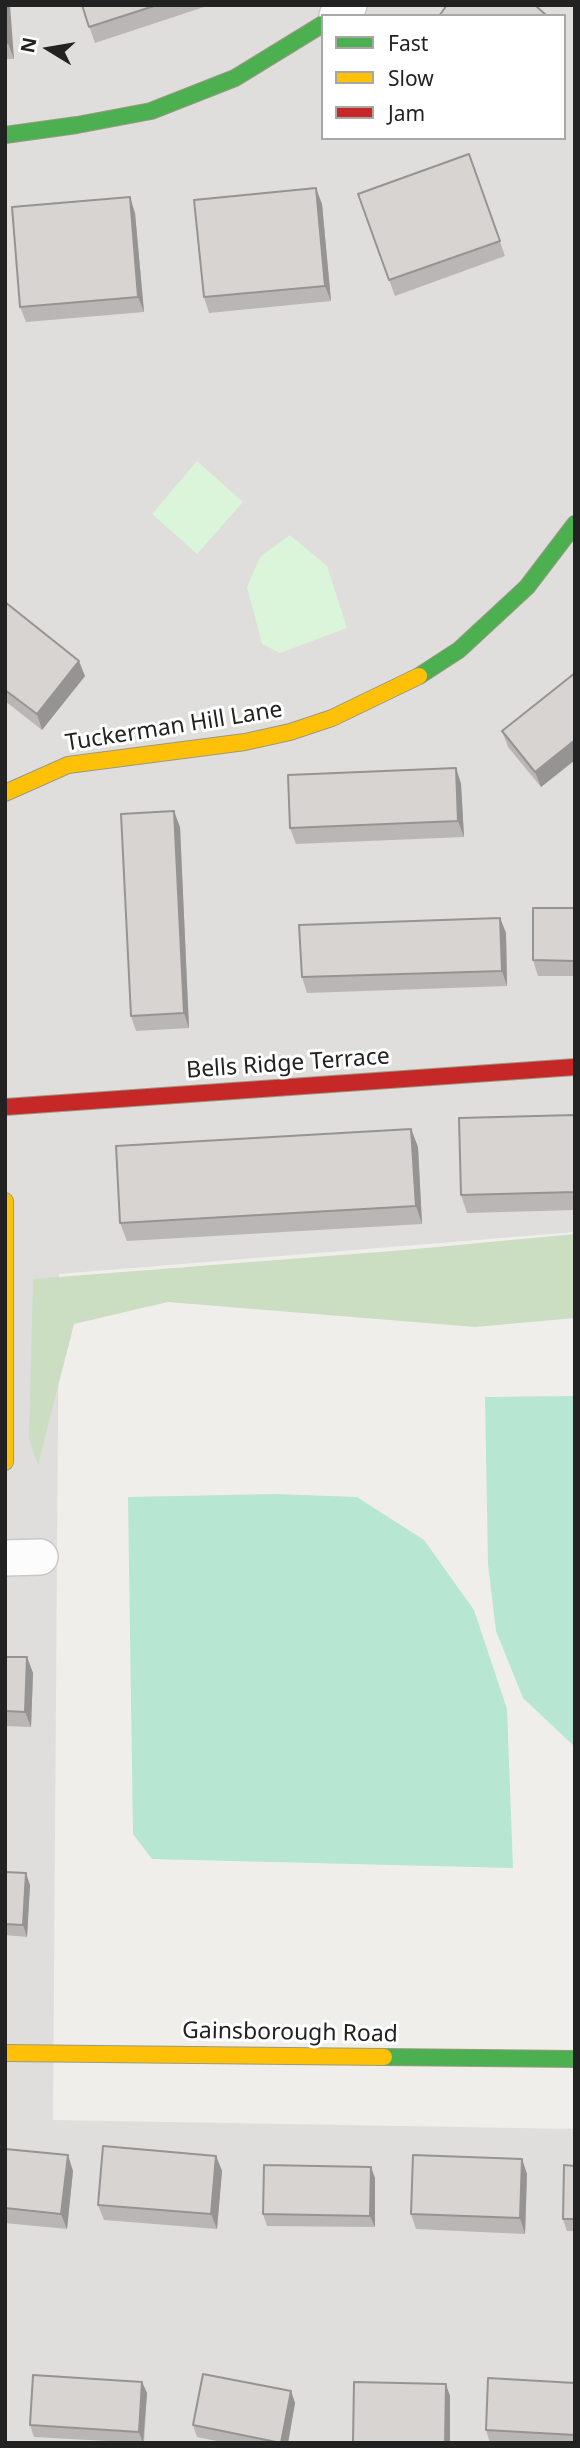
<!DOCTYPE html>
<style>
body{margin:0}
#map{position:relative;width:580px;height:2448px;overflow:hidden;background:#f0eeeb;font-family:"Noto Sans",sans-serif}
canvas{display:block}
.frame{position:absolute;inset:0;border:7px solid #222;pointer-events:none}
.legend{position:absolute;left:321px;top:14px;width:245px;height:126px;box-sizing:border-box;background:#fff;border:2px solid #a7a7a7;margin:0;padding:9px 12px;list-style:none;font-size:21px;color:#222}
.legend li{display:flex;align-items:center;gap:14px;height:35px}
.legend b{width:35px;border:2px solid #a7a7a7}
.north{position:absolute;left:14px;top:14px;width:70px;height:70px;-webkit-text-stroke:5px #fff;paint-order:stroke;rotate:281deg;font-size:19px;font-weight:700;line-height:28px;text-align:center;color:#222}
.north::after{content:'';display:block;margin:auto;width:24px;height:32px;background:#222;clip-path:polygon(50% 0,100% 100%,50% 72%,0 100%)}
</style>
<div id="map">
<canvas width="580" height="2448"></canvas>
<div class="frame"></div>
<ul class="legend">
<li><b style="height:9px;background:#4caf50"></b>Fast</li>
<li><b style="height:9px;background:#ffc107"></b>Slow</li>
<li><b style="height:9px;background:#c62828"></b>Jam</li>
</ul>
<div class="north">N</div>
</div>
<script>
const ctx = document.querySelector('canvas').getContext('2d');
ctx.lineJoin = 'round';
function fill(path, color) { ctx.fillStyle = color; ctx.fill(path, 'evenodd'); }
const shape = rows => new Path2D(rows.map(r => 'M' + r).join(''));
function strokePath(path, color, width, dash) { ctx.strokeStyle = color; ctx.lineWidth = width; ctx.lineCap = dash ? 'butt' : 'round'; ctx.setLineDash(dash || []); ctx.stroke(path); }
function write(font, color, halo, rows, align = 'center') {
  ctx.font = font + ' "Noto Sans",sans-serif'; ctx.lineWidth = 6; ctx.setLineDash([]); ctx.textBaseline = 'middle'; ctx.strokeStyle = halo; ctx.fillStyle = color; for (const [text, x, y, turn = 0] of rows) {
    ctx.save(); ctx.translate(x, y); ctx.rotate((+turn || 0) * Math.PI / 180); ctx.textAlign = isNaN(turn) ? turn : align; if (halo) ctx.strokeText(text, 0, 0); ctx.fillText(text, 0, 0); ctx.restore();
  }
}
fill(shape([
 [5,5,575,5,575,1232,59,1274,53,2120,575,2129,575,2443,5,2443],
 [323,16,564,16,564,138,323,138]
]), '#dfdedc');
fill(shape([
 [575,1234,575,1318,475,1327,168,1302,74,1324,38,1465,29,1439,33,1279,405,1250]
]), '#cbdec1');
fill(shape([
 [197,461,243,502,197,554,152,514],
 [290,535,327,566,347,628,280,653,262,644,247,587,260,557]
]), '#daf5da');
fill(shape([
 [575,1396,575,1747,523,1698,496,1631,488,1564,485,1397],
 [275,1494,357,1497,424,1540,474,1610,507,1709,513,1868,152,1859,133,1834,128,1497]
]), '#b7e6d2');
const street = shape([
 [337,16,349,5],
 [5,1558,40,1557]
]);
const fast = shape([
 [5,135,77,125,151,111,235,78,323,24],
 [419,676,459,650,527,587,575,524],
 [384,2057,575,2059]
]);
const slow = shape([
 [5,793,68,765,245,742,290,732,332,718,419,676],
 [5,1201,5,1462],
 [5,2053,384,2057]
]);
const jam = shape([
 [5,1107,575,1067]
]);
strokePath(street, '#c9c8c7', 38);
strokePath(fast, '#999a82', 18);
strokePath(slow, '#999a82', 18);
strokePath(jam, '#999a82', 18);
strokePath(street, '#fdfcfc', 35);
strokePath(fast, '#4caf50', 16);
strokePath(slow, '#ffc107', 16);
strokePath(jam, '#c62828', 16);
fill(shape([
 [5,5,14,59,5,59],
 [82,5,207,5,207,6,95,43],
 [469,154,505,256,395,296,358,194],
 [322,204,331,301,209,313,204,297],
 [135,213,144,312,26,322,20,307],
 [5,602,85,676,42,730,5,701],
 [575,673,575,760,541,787,508,747,502,731],
 [456,768,461,784,464,837,296,844,290,828],
 [180,827,189,1028,136,1031,131,1016],
 [575,908,575,976,538,976,533,960],
 [500,918,506,933,507,986,307,993,302,977],
 [575,1115,575,1210,467,1213,461,1195],
 [411,1129,418,1147,422,1224,127,1241,120,1223],
 [5,1657,27,1657,33,1673,31,1727,5,1726],
 [5,1872,30,1885,27,1937,5,1935],
 [5,2149,73,2171,67,2229,5,2223],
 [216,2156,222,2171,217,2229,104,2220,98,2205],
 [522,2159,527,2174,525,2234,416,2229,411,2214],
 [575,2166,575,2231,567,2231,563,2219],
 [375,2178,375,2227,267,2226,263,2214],
 [142,2382,147,2393,144,2443,34,2437,30,2425],
 [575,2383,575,2443,490,2443,486,2430],
 [291,2391,295,2403,288,2443,227,2443,197,2437,193,2425]
]), '#b9b6b5');
fill(shape([
 [5,5,10,5,14,59,8,43],
 [316,188,322,204,331,301,325,286],
 [130,197,135,213,144,312,138,297],
 [79,661,85,676,42,730,37,714],
 [575,740,575,760,541,787,535,772],
 [456,768,461,784,464,837,458,821],
 [174,811,180,827,189,1028,184,1013],
 [500,918,506,933,507,986,502,971],
 [411,1129,418,1147,422,1224,416,1206],
 [27,1657,33,1673,31,1727,25,1712],
 [26,1873,30,1885,27,1937,23,1925],
 [68,2155,73,2171,67,2229,61,2214],
 [216,2156,222,2171,217,2229,211,2214],
 [522,2159,527,2174,525,2234,520,2218],
 [371,2167,375,2178,375,2227,370,2216],
 [142,2382,147,2393,143,2443,139,2432],
 [446,2384,450,2396,450,2443,445,2443],
 [291,2391,295,2403,288,2443,281,2443]
]), '#969493');
const building = shape([
 [5,5,8,43,5,43,5,5],
 [82,5,157,5,89,27,82,5],
 [447,5,535,5,547,16,439,16,447,5],
 [469,154,500,241,389,280,358,194,469,154],
 [316,188,325,286,204,297,194,200,316,188],
 [130,197,138,297,20,307,12,207,130,197],
 [5,602,79,661,37,714,5,690,5,602],
 [575,673,575,740,535,772,502,731,575,673],
 [456,768,458,821,290,828,288,775,456,768],
 [174,811,184,1013,131,1016,121,814,174,811],
 [533,908,575,908,575,961,533,960,533,908],
 [500,918,502,971,302,977,299,925,500,918],
 [575,1115,575,1192,461,1195,459,1118,575,1115],
 [411,1129,416,1206,120,1223,116,1146,411,1129],
 [5,1657,27,1657,25,1712,5,1711,5,1657],
 [5,1872,26,1873,23,1925,5,1924,5,1872],
 [103,2146,216,2156,211,2214,98,2205,103,2146],
 [5,2149,68,2155,61,2214,5,2208,5,2149],
 [413,2155,522,2159,520,2218,411,2214,413,2155],
 [264,2165,371,2167,370,2216,263,2214,264,2165],
 [564,2165,575,2166,575,2219,563,2219,564,2165],
 [203,2374,291,2391,281,2443,193,2425,203,2374],
 [33,2375,142,2382,139,2432,30,2425,33,2375],
 [488,2378,575,2383,575,2435,486,2430,488,2378],
 [354,2382,446,2384,445,2443,353,2442,354,2382]
]);
fill(building, '#d7d4d2');
strokePath(building, '#969493', 2);
write('23px', '#222', '#fff', [
 ["Tuckerman Hill Lane",174,727,-9],
 ["Bells Ridge Terrace",288,1064,-4],
 ["Gainsborough Road",290,2033,1]
]);
</script>
